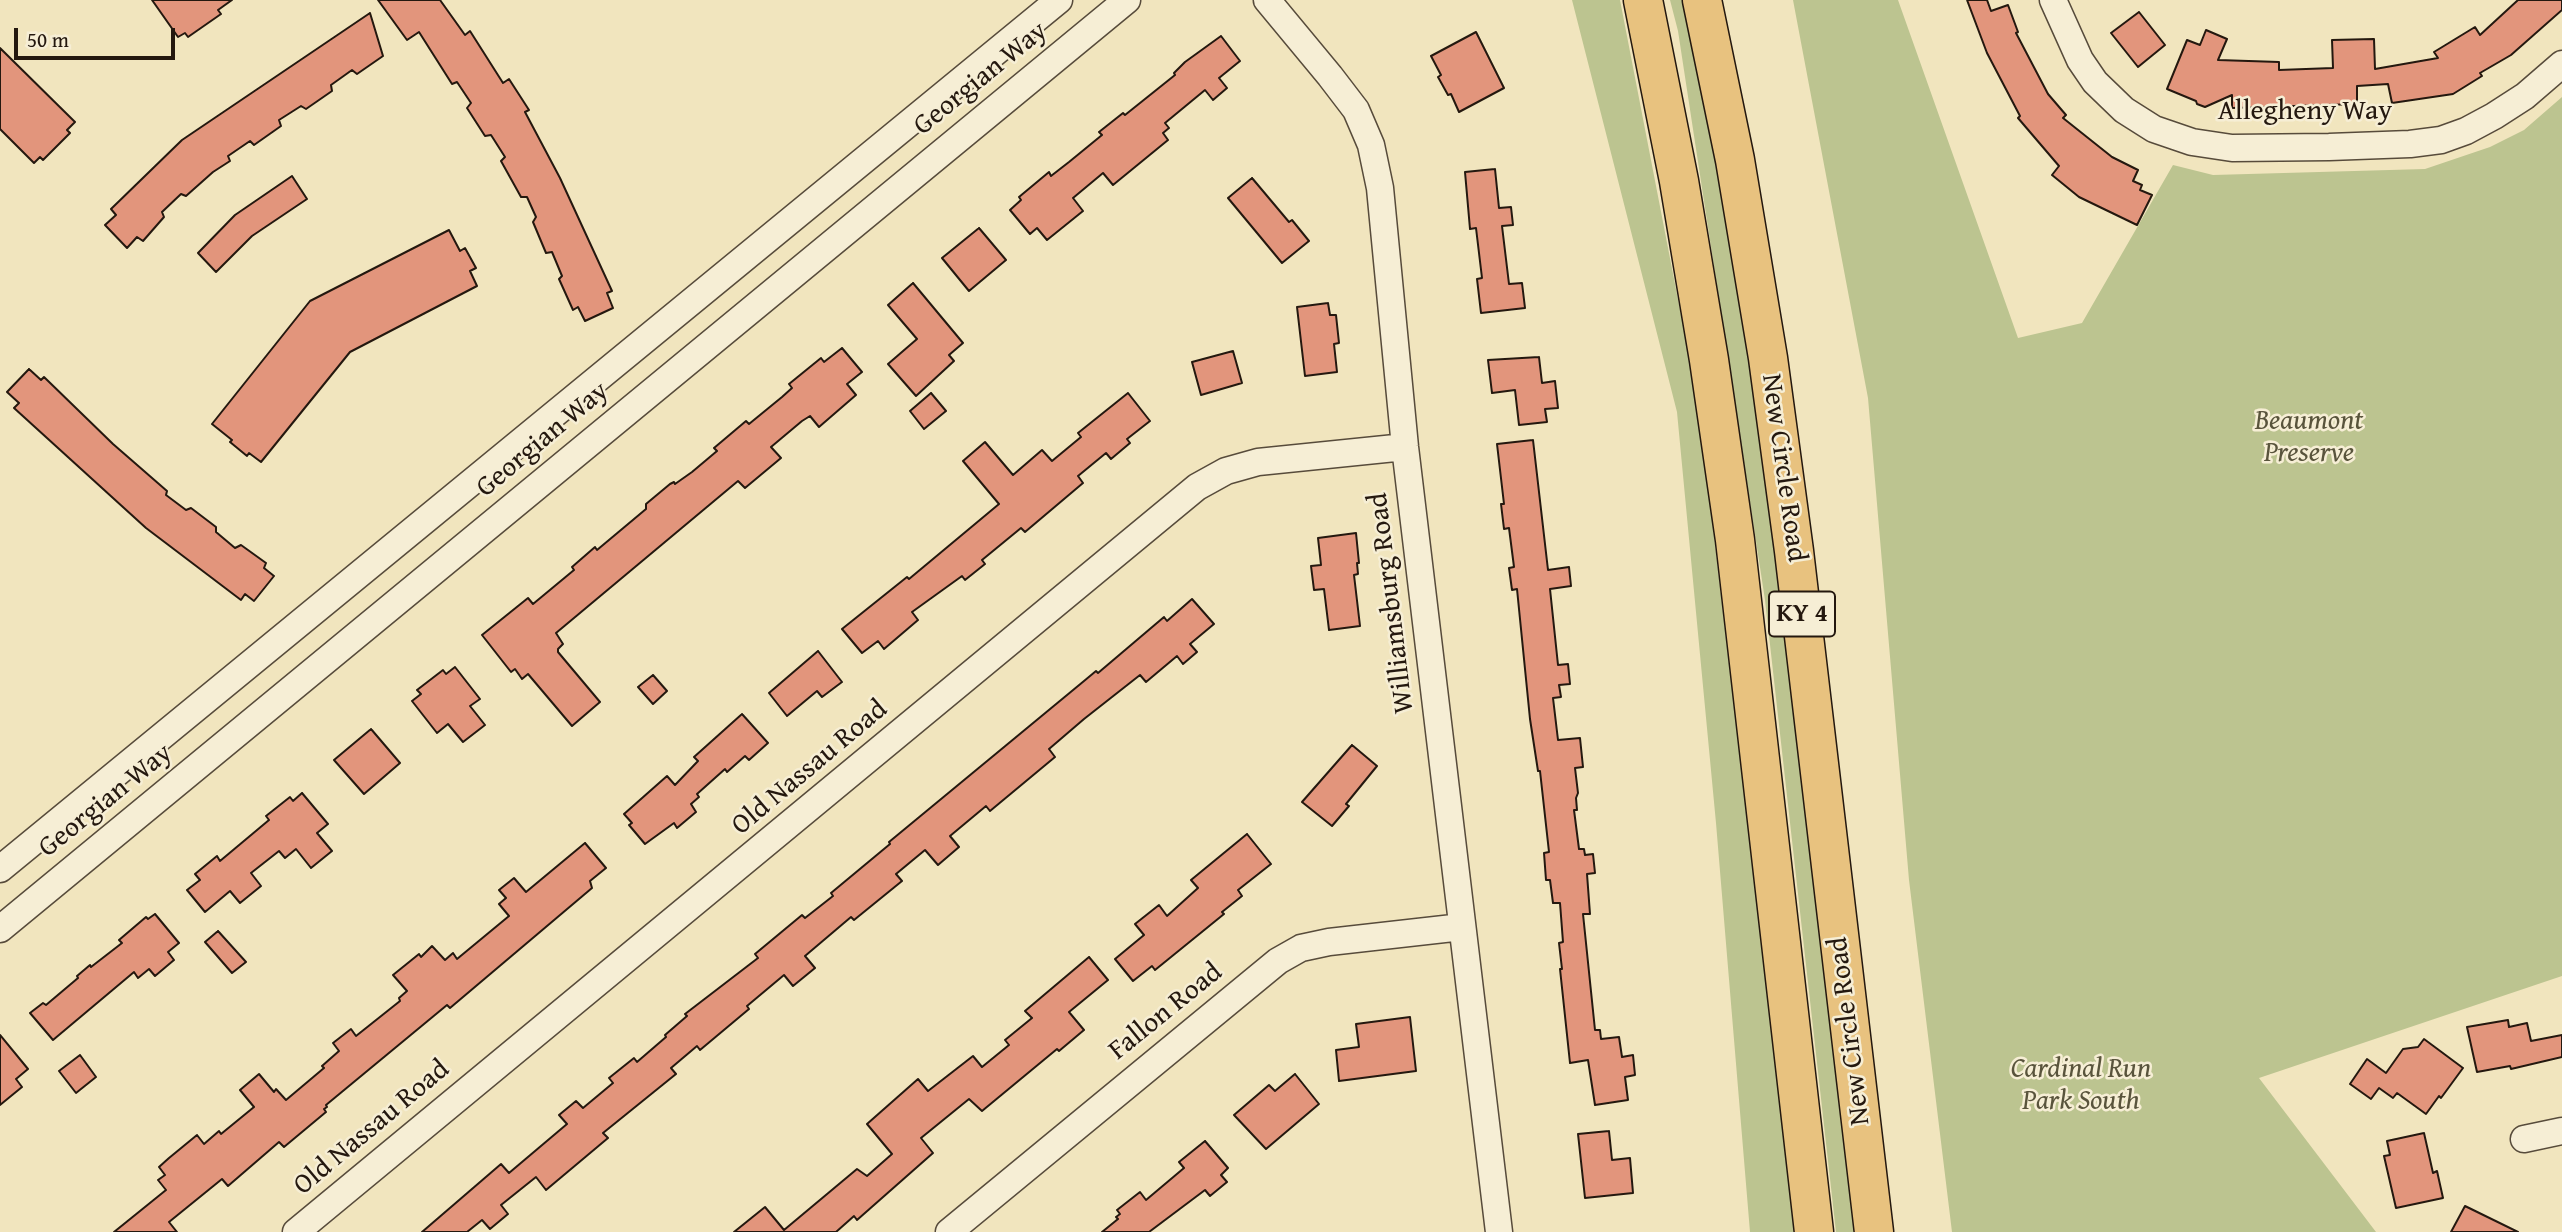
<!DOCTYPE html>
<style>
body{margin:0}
#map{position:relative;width:2562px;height:1232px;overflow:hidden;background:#f1e5be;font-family:"Gentium Book Plus",serif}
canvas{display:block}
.scale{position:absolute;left:14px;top:28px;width:161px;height:32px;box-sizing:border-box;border:4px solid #24180f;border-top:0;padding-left:9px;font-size:21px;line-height:24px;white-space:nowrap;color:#24180f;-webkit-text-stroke:5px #f6eed5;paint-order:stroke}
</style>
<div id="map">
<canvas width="2562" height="1232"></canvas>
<div class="scale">50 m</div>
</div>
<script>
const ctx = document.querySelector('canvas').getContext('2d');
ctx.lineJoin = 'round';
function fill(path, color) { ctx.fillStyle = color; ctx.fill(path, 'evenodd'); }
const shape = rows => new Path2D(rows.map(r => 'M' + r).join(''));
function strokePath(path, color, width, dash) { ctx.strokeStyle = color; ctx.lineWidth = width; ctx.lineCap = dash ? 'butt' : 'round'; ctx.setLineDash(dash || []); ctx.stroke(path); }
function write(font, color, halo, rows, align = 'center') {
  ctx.font = font + ' "Gentium Book Plus",serif'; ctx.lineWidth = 5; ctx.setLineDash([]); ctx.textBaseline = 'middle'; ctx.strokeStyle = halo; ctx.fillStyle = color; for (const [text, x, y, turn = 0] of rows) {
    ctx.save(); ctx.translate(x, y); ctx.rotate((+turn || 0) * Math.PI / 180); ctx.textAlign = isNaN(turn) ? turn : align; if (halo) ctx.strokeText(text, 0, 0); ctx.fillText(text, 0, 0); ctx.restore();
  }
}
fill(shape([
 [1572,0,1620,0,1699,408,1796,1232,1750,1232,1716,823,1677,412],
 [1670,0,1690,0,1770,459,1860,1232,1836,1232,1765,600,1678,31],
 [1793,0,1898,0,2018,338,2082,323,2173,165,2213,175,2425,169,2490,147,2524,130,2562,97,2562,976,2259,1078,2376,1232,1952,1232,1909,880,1868,398]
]), '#bcc490');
const building = shape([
 [152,0,232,0,218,10,221,14,188,37,185,33,178,37,152,0],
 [378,0,440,0,465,35,470,31,503,83,509,79,529,110,525,112,560,178,612,291,607,293,613,308,585,321,578,307,573,310,559,279,562,276,552,252,546,253,533,222,536,217,527,197,521,197,501,161,505,157,491,135,485,136,467,108,471,103,457,82,452,84,419,32,407,40,378,0],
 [1967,0,1987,0,1991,11,2008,5,2018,32,2016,33,2048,94,2066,115,2063,118,2112,157,2138,170,2133,181,2142,185,2140,190,2152,195,2137,225,2079,197,2052,175,2059,166,2018,118,2020,116,1987,53,1967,0],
 [2518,0,2562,0,2562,10,2511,55,2480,73,2482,76,2453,94,2392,103,2388,84,2357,86,2357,104,2232,108,2232,95,2205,107,2197,104,2196,101,2167,89,2187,40,2200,45,2206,30,2227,39,2218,60,2279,62,2279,70,2333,68,2332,40,2374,39,2375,69,2438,58,2434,52,2475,27,2480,35,2518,0],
 [2139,12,2165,45,2138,67,2111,33,2139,12],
 [370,13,383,56,357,74,352,70,331,85,332,91,306,109,301,106,279,120,281,126,254,145,250,141,228,156,230,161,213,172,186,196,181,194,162,212,164,217,143,241,137,237,127,248,105,225,116,215,111,209,182,140,370,13],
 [1476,32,1504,88,1459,112,1451,94,1448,95,1438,77,1441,75,1431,56,1476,32],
 [1221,36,1240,61,1219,78,1227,88,1213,100,1205,90,1165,123,1169,128,1163,133,1168,140,1113,185,1103,173,1073,198,1083,211,1047,240,1037,228,1030,234,1010,210,1021,200,1019,197,1049,172,1051,176,1069,162,1102,135,1099,132,1123,113,1125,115,1175,75,1174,73,1185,62,1221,36],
 [0,48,75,122,67,130,70,133,43,160,40,157,34,163,0,129,0,48],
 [1495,169,1499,208,1511,207,1513,225,1502,226,1509,284,1522,283,1525,308,1481,313,1477,279,1482,278,1476,228,1470,229,1465,172,1495,169],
 [292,176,307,199,252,236,216,272,198,253,235,215,292,176],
 [1252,178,1289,222,1292,220,1309,241,1282,263,1228,198,1252,178],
 [979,228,1006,260,969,291,942,258,979,228],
 [449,230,460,251,465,248,476,268,470,271,477,286,350,352,261,462,249,453,247,456,230,442,232,440,212,424,310,301,449,230],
 [913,283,963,343,949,355,954,361,916,396,888,364,917,339,888,305,913,283],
 [1328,303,1330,315,1336,315,1339,343,1334,344,1337,372,1305,376,1297,307,1328,303],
 [842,348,862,372,847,384,856,395,819,427,810,416,802,421,771,447,781,458,745,488,738,481,556,633,563,644,558,649,558,652,600,702,572,726,528,674,522,679,515,669,511,672,482,635,528,598,533,604,574,570,572,567,595,547,597,550,646,509,646,504,670,484,674,482,675,484,692,472,717,451,714,448,746,421,749,424,782,397,792,388,789,384,821,358,824,362,842,348],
 [1233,351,1242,383,1201,395,1192,362,1233,351],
 [1539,357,1542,383,1555,381,1558,408,1545,409,1547,422,1519,425,1515,390,1492,393,1488,360,1539,357],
 [29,369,41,380,44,377,113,444,167,491,166,495,186,510,191,508,216,527,216,532,235,548,241,545,266,563,264,568,274,576,254,601,245,594,241,600,146,528,14,408,19,403,7,392,29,369],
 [931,393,946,411,924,429,910,411,931,393],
 [1128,393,1150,421,1127,439,1130,443,1111,459,1106,453,1078,476,1083,483,1025,532,1021,528,982,560,985,564,965,580,962,576,912,612,918,620,884,649,878,641,862,653,842,629,907,577,909,579,999,504,963,461,985,442,1013,475,1042,450,1052,461,1081,437,1078,433,1128,393],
 [1533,440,1548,570,1569,567,1571,586,1550,589,1558,665,1568,664,1570,684,1559,685,1561,697,1553,698,1558,740,1580,738,1583,767,1575,768,1578,793,1576,798,1577,810,1574,810,1579,849,1584,849,1585,855,1593,854,1595,873,1587,874,1590,914,1583,914,1595,1030,1600,1030,1601,1039,1619,1037,1622,1057,1633,1055,1635,1075,1625,1077,1628,1100,1595,1105,1588,1060,1570,1063,1560,969,1562,969,1559,943,1563,942,1560,903,1553,903,1550,880,1546,880,1544,853,1549,852,1540,771,1538,771,1530,719,1517,589,1512,590,1509,568,1514,567,1509,528,1504,529,1501,504,1504,504,1497,444,1533,440],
 [1356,533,1359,563,1357,563,1358,574,1354,575,1360,626,1329,630,1324,589,1314,590,1311,566,1321,565,1318,538,1356,533],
 [1192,599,1214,624,1190,644,1197,652,1183,664,1177,656,1146,682,1140,675,1084,719,1049,749,1055,757,990,811,986,806,950,836,959,847,938,865,925,850,896,874,902,881,854,920,851,917,805,956,815,968,793,986,784,975,747,1006,749,1009,700,1050,697,1046,671,1068,676,1074,603,1133,608,1138,546,1190,536,1177,501,1205,508,1214,490,1229,482,1220,467,1232,422,1232,501,1164,509,1173,567,1124,559,1115,576,1101,583,1108,613,1083,609,1078,634,1058,637,1062,666,1037,665,1035,687,1016,685,1014,758,958,755,954,802,915,805,918,833,896,831,893,890,844,889,842,1084,681,1096,671,1098,673,1164,617,1167,621,1192,599],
 [818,651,842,682,822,697,817,691,787,716,769,693,818,651],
 [455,667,480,699,470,706,485,725,463,742,448,724,437,733,412,701,421,694,417,690,443,670,446,674,455,667],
 [653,675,667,691,653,704,638,687,653,675],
 [742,714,768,743,749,760,745,756,727,772,725,769,697,794,699,797,691,804,696,812,677,828,674,823,645,844,629,825,632,823,624,814,667,776,675,785,698,761,694,757,742,714],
 [371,729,400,763,364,794,334,760,371,729],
 [1352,745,1377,766,1346,804,1349,806,1332,826,1302,802,1352,745],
 [302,793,328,824,317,833,332,851,311,868,296,849,285,858,279,851,251,873,261,886,240,903,230,891,205,912,187,890,200,880,195,874,217,856,220,861,269,820,266,816,290,797,293,801,302,793],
 [1247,834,1271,864,1238,890,1242,896,1222,912,1224,914,1155,970,1152,966,1133,981,1115,959,1144,935,1135,924,1159,905,1167,916,1198,888,1191,880,1247,834],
 [585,843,606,868,590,881,592,888,450,1008,447,1005,326,1105,327,1107,324,1109,326,1112,284,1147,279,1142,228,1186,222,1179,169,1222,177,1232,114,1232,166,1190,158,1180,165,1175,159,1167,169,1158,197,1135,204,1144,219,1131,221,1134,254,1107,240,1090,259,1074,274,1092,276,1089,286,1100,324,1068,322,1066,339,1051,333,1043,351,1029,356,1036,400,1001,399,998,407,991,393,975,419,954,421,957,432,946,445,960,453,953,457,959,509,916,499,904,506,898,499,890,514,878,526,892,585,843],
 [155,914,179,943,168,952,174,960,155,976,149,969,138,978,134,972,53,1040,30,1013,43,1003,46,1005,78,978,77,976,90,965,91,967,122,943,119,940,146,917,148,919,155,914],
 [218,931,246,962,232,973,205,942,218,931],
 [1089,957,1108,980,1069,1012,1084,1030,1059,1051,1057,1049,982,1111,969,1099,921,1138,933,1153,857,1220,854,1216,836,1232,734,1232,765,1207,784,1230,857,1169,867,1176,892,1154,867,1124,918,1079,928,1091,973,1056,982,1067,1009,1045,1005,1040,1032,1018,1025,1011,1089,957],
 [1410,1017,1416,1071,1339,1081,1336,1050,1359,1047,1356,1024,1410,1017],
 [2508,1020,2509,1027,2527,1023,2531,1041,2562,1035,2562,1057,2511,1069,2510,1066,2477,1072,2467,1027,2508,1020],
 [0,1035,28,1069,16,1079,22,1087,0,1105,0,1035],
 [2424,1039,2463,1068,2441,1098,2439,1096,2426,1114,2397,1093,2393,1098,2379,1088,2371,1099,2350,1084,2367,1059,2386,1073,2403,1049,2418,1047,2424,1039],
 [80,1055,96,1077,76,1093,59,1071,80,1055],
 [1295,1074,1319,1104,1266,1149,1234,1115,1269,1085,1275,1091,1295,1074],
 [1609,1131,1612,1160,1630,1158,1633,1193,1585,1198,1578,1134,1609,1131],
 [2424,1133,2433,1173,2437,1171,2443,1198,2396,1208,2384,1156,2390,1155,2387,1141,2424,1133],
 [1205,1141,1228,1168,1221,1175,1227,1182,1210,1196,1205,1190,1149,1232,1102,1232,1118,1219,1116,1217,1120,1214,1117,1210,1140,1192,1146,1200,1184,1168,1179,1162,1205,1141],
 [2465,1206,2518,1232,2451,1232,2465,1206]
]);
fill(building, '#e2957c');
strokePath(building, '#24180f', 2);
const minor = shape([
 [1267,0,1330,76,1356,110,1371,145,1380,188,1405,447,1499,1232],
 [2053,0,2080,60,2095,82,2124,110,2154,129,2192,142,2232,148,2329,147,2410,144,2441,140,2466,131,2494,116,2525,96,2562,64],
 [0,869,1059,0],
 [0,929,1127,0],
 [2524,1139,2562,1131],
 [296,1232,1197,487,1226,471,1258,462,1405,447],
 [949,1232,1278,961,1301,948,1329,942,1462,927]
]);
const highway = shape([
 [1643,0,1679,181,1709,360,1735,540,1814,1232],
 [1702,0,1735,160,1768,358,1794,551,1874,1232]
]);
strokePath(minor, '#574b3b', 29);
strokePath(highway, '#24180f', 41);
strokePath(minor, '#f6eed5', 26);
strokePath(highway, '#e8c27f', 38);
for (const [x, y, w] of [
 [1802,614,66]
]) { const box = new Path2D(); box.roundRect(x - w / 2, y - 22.5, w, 45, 5); ctx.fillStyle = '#f6eed5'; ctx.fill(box); strokePath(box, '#24180f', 2); }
write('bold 26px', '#24180f', null, [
 ["KY 4",1802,614]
]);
write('28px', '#24180f', '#f6eed5', [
 ["Georgian Way",981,79,-39],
 ["Allegheny Way",2305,112],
 ["Georgian Way",543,440,-40],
 ["New Circle Road",1783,468,82],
 ["Williamsburg Road",1392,603,-97],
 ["Old Nassau Road",810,768,-40],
 ["Georgian Way",106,801,-39],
 ["Fallon Road",1166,1012,-39],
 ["New Circle Road",1850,1031,-97],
 ["Old Nassau Road",372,1128,-40]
]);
write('italic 28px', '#59543c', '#f6eed5', [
 ["Beaumont",2309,422],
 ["Preserve",2309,454],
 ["Cardinal Run",2081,1070],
 ["Park South",2081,1102]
]);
</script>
